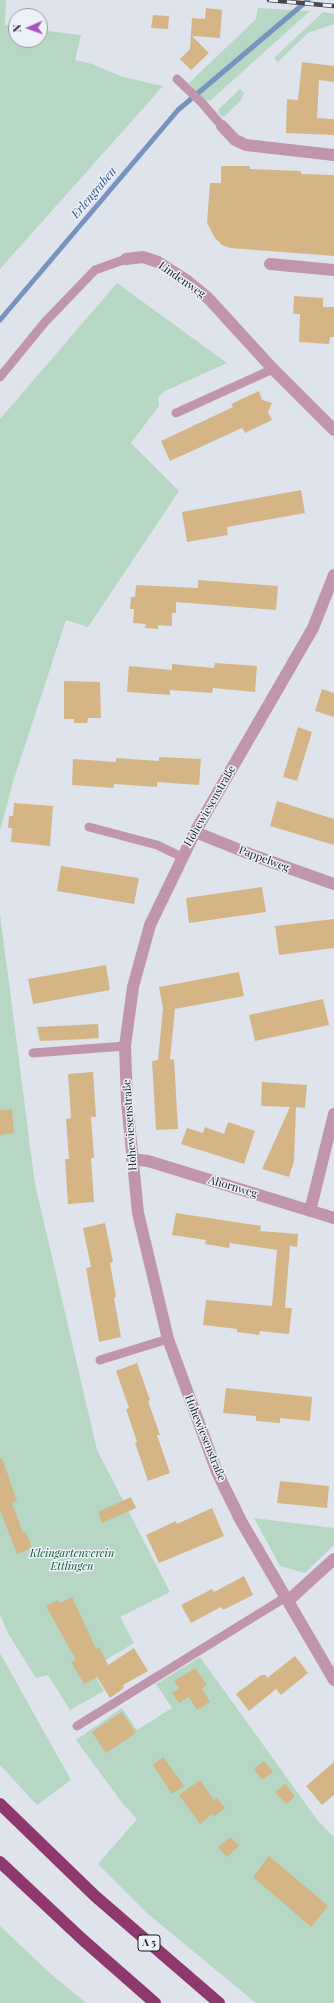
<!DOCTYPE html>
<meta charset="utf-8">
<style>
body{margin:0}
#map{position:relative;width:334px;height:2003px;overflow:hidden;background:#dfe4ec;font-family:"Playfair Display",serif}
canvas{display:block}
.north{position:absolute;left:8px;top:8px;width:40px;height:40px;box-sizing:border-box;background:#edf2f9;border:1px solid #999da2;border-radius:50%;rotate:268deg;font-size:11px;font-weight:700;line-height:16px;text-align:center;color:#1b1d1f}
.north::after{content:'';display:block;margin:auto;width:14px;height:18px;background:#a854c3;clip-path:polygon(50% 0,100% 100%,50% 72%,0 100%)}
</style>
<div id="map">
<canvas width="334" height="2003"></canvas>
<div class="north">N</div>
</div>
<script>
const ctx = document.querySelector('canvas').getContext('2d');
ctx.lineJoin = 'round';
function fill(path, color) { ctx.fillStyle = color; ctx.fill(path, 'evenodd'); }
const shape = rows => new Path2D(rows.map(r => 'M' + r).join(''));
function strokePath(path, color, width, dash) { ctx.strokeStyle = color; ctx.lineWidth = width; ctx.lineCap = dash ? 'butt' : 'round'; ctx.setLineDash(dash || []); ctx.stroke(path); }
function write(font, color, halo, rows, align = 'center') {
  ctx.font = font + ' "Playfair Display",serif'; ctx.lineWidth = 3; ctx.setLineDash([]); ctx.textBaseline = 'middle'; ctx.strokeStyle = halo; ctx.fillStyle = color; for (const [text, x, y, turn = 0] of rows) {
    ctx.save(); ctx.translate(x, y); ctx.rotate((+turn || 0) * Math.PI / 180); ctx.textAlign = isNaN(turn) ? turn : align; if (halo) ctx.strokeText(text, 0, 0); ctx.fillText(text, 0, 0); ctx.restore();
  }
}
fill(shape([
 [0,0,6,0,5,25,16,27,16,40,40,40,40,30,81,35,75,60,92,64,123,77,163,86,0,269],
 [258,8,310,11,211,100,205,101,189,83,256,19],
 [323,12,334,14,334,24,308,33,278,62,276,61,274,58],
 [240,89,244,93,241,100,224,117,219,114,218,110],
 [117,283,227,363,163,392,158,398,159,406,131,443,179,491,88,627,66,620,13,782,0,831,0,419],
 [0,914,35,1184,97,1450,170,1592,120,1617,134,1643,91,1669,104,1691,70,1710,48,1675,36,1678,9,1635,0,1615],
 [254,1518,334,1528,334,1545,305,1573,280,1566],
 [0,1653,71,1780,37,1805,0,1765],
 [200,1657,318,1821,334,1837,334,2003,256,2003,148,1914,98,1864,137,1819,123,1804,76,1740,122,1708,137,1730,172,1708,156,1684],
 [0,1926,51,1974,86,2003,0,2003]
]), '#b5d7c4');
strokePath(shape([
 [0,320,178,110,308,0]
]), '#7793bf', 5);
fill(shape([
 [206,8,222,10,220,38,192,36,209,53,191,70,180,59,190,49,192,18,205,19],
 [153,15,169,16,168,29,151,28],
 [302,62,334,66,334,82,319,80,317,118,334,119,334,135,286,133,287,99,298,100],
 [221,166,250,166,250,169,301,171,301,174,334,175,334,256,230,248,222,245,215,238,207,223,210,183,221,183],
 [294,296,323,298,323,307,334,307,334,337,330,337,329,344,299,342,300,314,293,314],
 [259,391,262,400,272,403,268,412,272,420,245,433,242,428,170,461,161,441,233,407,231,404],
 [301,490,305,513,227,527,228,535,187,542,182,512],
 [198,580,278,586,276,610,176,602,176,613,172,613,172,626,158,625,158,629,145,628,146,624,133,623,134,609,130,609,131,597,135,597,136,585,198,588],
 [215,663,257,666,255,692,213,688,212,693,170,690,170,695,127,692,129,666,172,670,172,664,214,668],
 [64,681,100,682,101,718,88,718,87,723,74,723,74,719,64,719],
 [322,689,334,693,334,717,315,711],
 [298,727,312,732,297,781,283,777],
 [159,757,201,759,199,785,157,782,157,787,114,784,114,788,72,785,73,759,116,762,116,758,159,761],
 [277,801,334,819,334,845,270,826],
 [14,803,53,806,50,846,11,842,12,828,8,828,9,816,13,816],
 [61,866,139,878,134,904,57,891],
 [262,887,266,912,189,923,186,898],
 [334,919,334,948,279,955,275,926],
 [106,965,110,990,33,1004,28,979],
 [239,972,244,996,175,1009,170,1060,174,1059,178,1129,156,1130,152,1061,158,1060,163,1008,159,987],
 [323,999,329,1025,255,1041,249,1015],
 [98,1024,99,1038,86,1039,40,1041,37,1027],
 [93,1072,96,1117,91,1117,94,1158,91,1158,94,1202,68,1204,65,1159,69,1159,66,1119,71,1118,68,1074],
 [262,1082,307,1085,305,1108,296,1107,294,1161,289,1177,262,1169,290,1107,261,1106],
 [12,1109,14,1133,0,1135,0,1110],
 [228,1122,255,1131,244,1164,181,1144,187,1128,203,1133,205,1127,224,1134],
 [176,1213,261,1226,260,1231,298,1234,297,1247,290,1246,285,1308,292,1308,289,1334,260,1331,259,1335,237,1332,237,1329,203,1325,206,1300,272,1306,277,1250,230,1243,229,1248,205,1244,206,1240,172,1235],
 [105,1223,113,1262,110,1263,116,1297,114,1298,121,1337,99,1342,86,1268,91,1267,83,1228],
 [137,1363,150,1400,148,1401,160,1435,157,1435,170,1473,148,1481,135,1443,137,1442,126,1409,129,1408,116,1371],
 [226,1388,312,1397,310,1421,280,1418,280,1423,256,1421,256,1416,223,1413],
 [2,1458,17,1501,12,1503,23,1533,26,1532,32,1548,17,1554,0,1510,0,1459],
 [280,1481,329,1486,327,1508,277,1503],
 [131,1497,136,1508,102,1523,98,1512],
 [212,1508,224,1536,159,1563,146,1535,176,1521,177,1524],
 [244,1576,253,1595,223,1610,221,1607,191,1623,181,1605,212,1589,214,1592],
 [72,1597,96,1649,99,1647,108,1665,134,1648,148,1671,123,1685,124,1688,110,1698,97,1677,84,1684,71,1662,76,1660,46,1606,58,1600,60,1603],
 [295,1656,308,1673,281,1695,276,1689,249,1711,236,1694,261,1675,266,1675,267,1678],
 [195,1668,207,1685,202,1688,210,1702,197,1710,189,1697,179,1703,172,1693,179,1688,174,1681],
 [122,1712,136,1733,106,1753,92,1732],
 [163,1757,184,1786,172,1794,153,1765],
 [264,1761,273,1772,262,1780,254,1769],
 [334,1762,334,1795,322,1805,306,1786],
 [200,1780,214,1800,217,1798,225,1808,214,1816,212,1814,200,1824,179,1795],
 [285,1784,295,1796,286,1804,275,1792],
 [230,1837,239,1846,227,1857,218,1847],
 [269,1856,328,1906,311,1927,253,1877]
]), '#d5b585');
strokePath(shape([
 [177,79,202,103,222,126],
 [0,377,45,322,95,270,126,259],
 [176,413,273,369],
 [89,827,157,845,182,857],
 [33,1053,125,1046],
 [100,1360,168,1339],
 [77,1726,286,1597]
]), '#c196ad', 9);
strokePath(shape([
 [222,126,235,140,246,145,334,155],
 [126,259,143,257,158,262,186,280,208,298,273,369,334,430],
 [270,264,334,270],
 [334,575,313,628,195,832,150,925,133,987,125,1046,127,1102,138,1213,168,1339,217,1472,241,1521,334,1680],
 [195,832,255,856,334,884],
 [132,1159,148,1161,334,1218],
 [310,1211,334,1114],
 [289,1600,334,1559]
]), '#c196ad', 12);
strokePath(shape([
 [0,1804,95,1896,219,2003],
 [0,1862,82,1939,155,2003]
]), '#8e386e', 12);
const rail = shape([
 [269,0,334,6]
]);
strokePath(rail, '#46484c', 4.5);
strokePath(rail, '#edf2f9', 3, [9]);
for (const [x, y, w] of [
 [149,1943,22]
]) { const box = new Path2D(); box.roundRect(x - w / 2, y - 8, w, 16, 3); ctx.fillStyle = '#edf2f9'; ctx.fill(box); strokePath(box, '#1b1d1f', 1); }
write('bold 10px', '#1b1d1f', null, [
 ["A 5",149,1943]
]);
write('11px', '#1b1d1f', '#edf2f9', [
 ["Lindenweg",182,280,35],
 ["Hohewiesenstraße",210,806,-60],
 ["Pappelweg",264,859,21],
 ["Hohewiesenstraße",130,1125,-94],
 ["Ahornweg",233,1187,17],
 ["Hohewiesenstraße",205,1438,68]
]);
write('italic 11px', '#10563a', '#edf2f9', [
 ["Kleingartenverein",72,1554],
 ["Ettlingen",72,1567]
]);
write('italic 12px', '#32568f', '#edf2f9', [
 ["Erlengraben",94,193,-50]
]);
</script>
